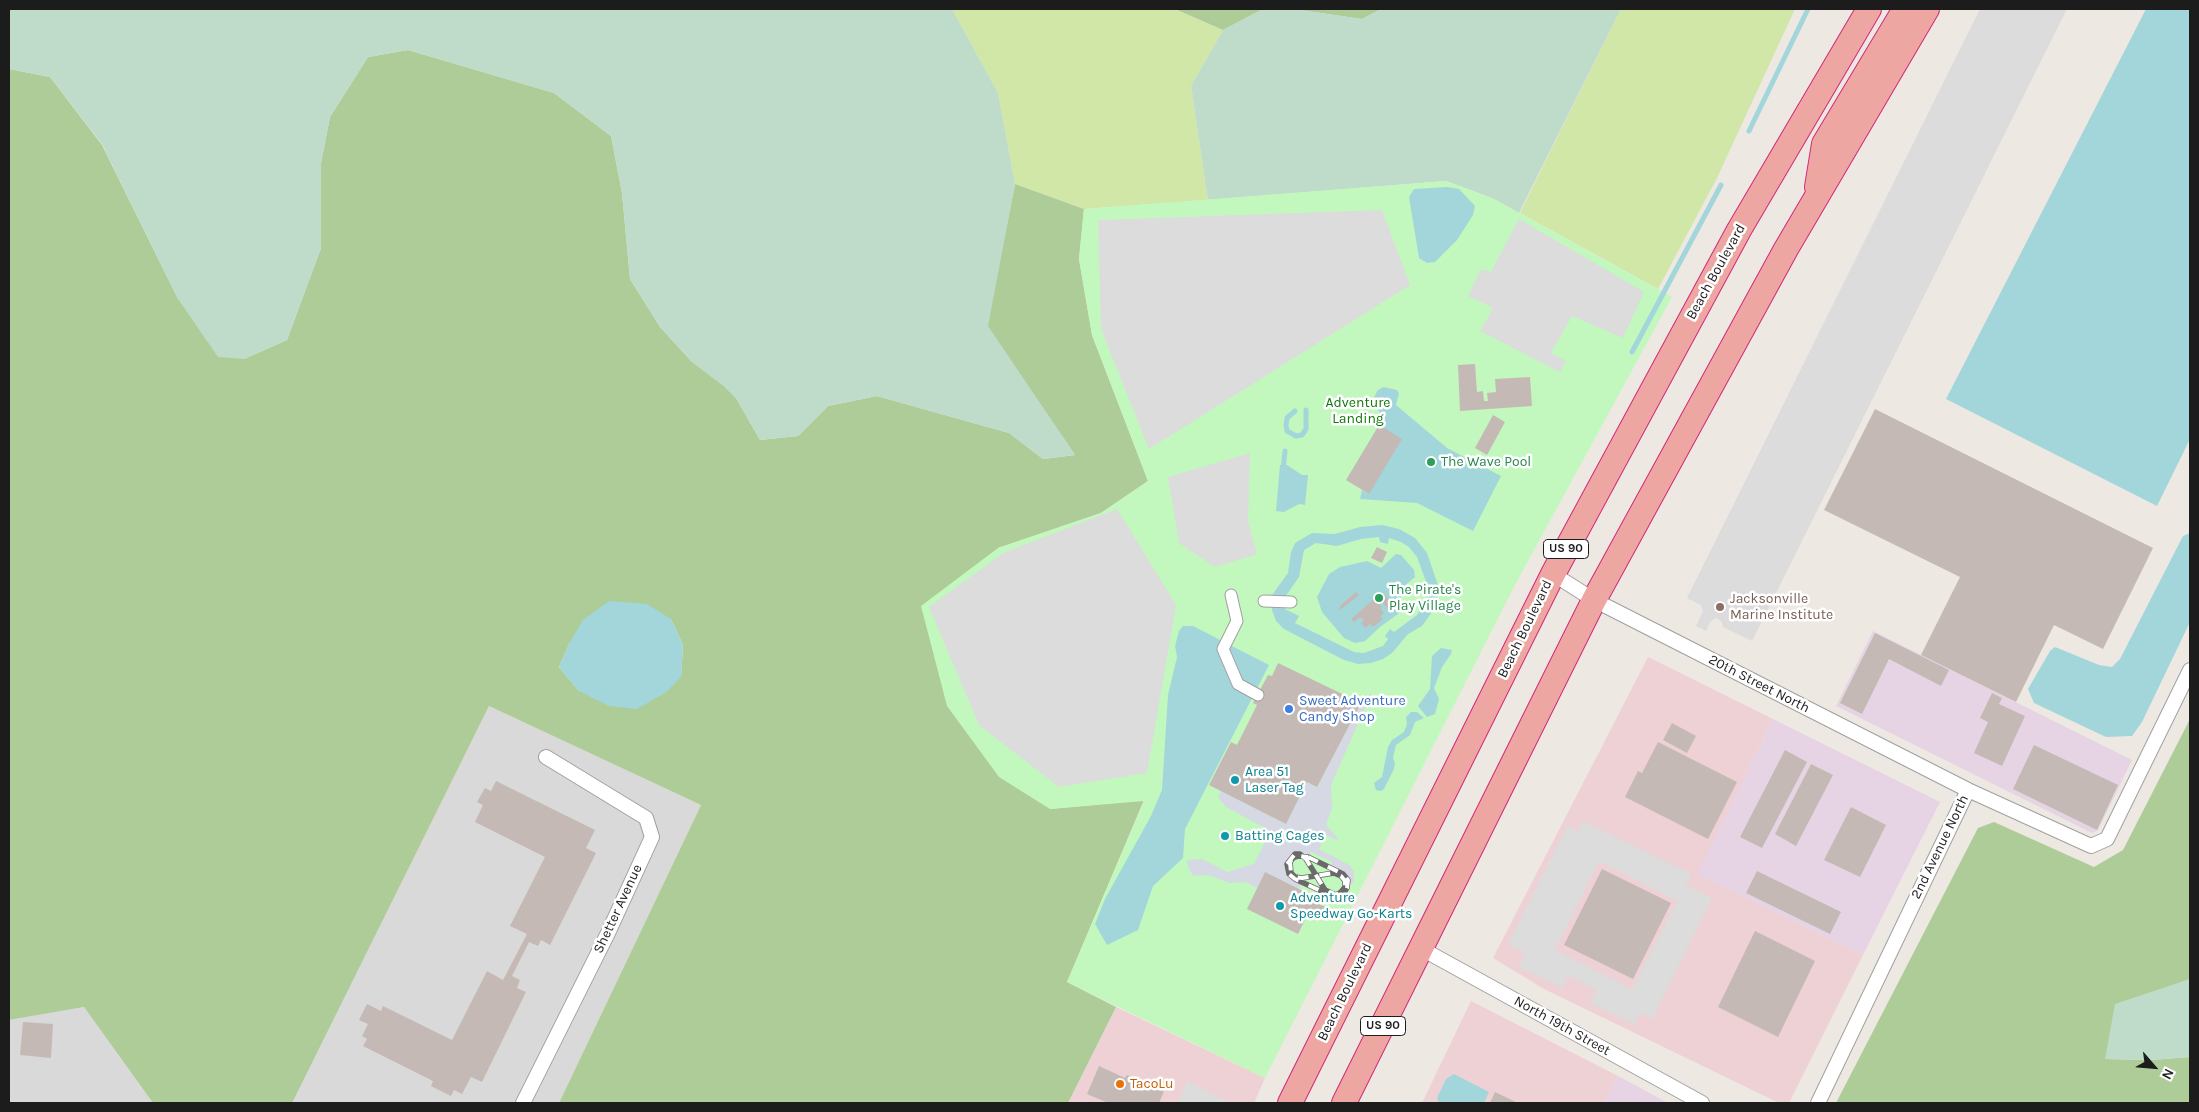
<!DOCTYPE html>
<style>
body{margin:0}
#map{position:relative;width:2199px;height:1112px;overflow:hidden;background:#ede8e2;font-family:Karla,sans-serif}
canvas{display:block}
.frame{position:absolute;inset:0;border:10px solid #1c1c1c;pointer-events:none}
.north{position:absolute;left:2129px;top:1042px;width:50px;height:50px;-webkit-text-stroke:4px #fff;paint-order:stroke;rotate:117deg;font-size:14px;font-weight:700;line-height:20px;text-align:center;color:#1c1c1c}
.north::after{content:'';display:block;margin:auto;width:18px;height:22px;background:#1c1c1c;clip-path:polygon(50% 0,100% 100%,50% 72%,0 100%)}
</style>
<div id="map">
<canvas width="2199" height="1112"></canvas>
<div class="frame"></div>
<div class="north">N</div>
</div>
<script>
const ctx = document.querySelector('canvas').getContext('2d');
ctx.lineJoin = 'round';
function fill(path, color) { ctx.fillStyle = color; ctx.fill(path, 'evenodd'); }
const shape = rows => new Path2D(rows.map(r => 'M' + r).join(''));
function strokePath(path, color, width, dash) { ctx.strokeStyle = color; ctx.lineWidth = width; ctx.lineCap = dash ? 'butt' : 'round'; ctx.setLineDash(dash || []); ctx.stroke(path); }
function write(font, color, halo, rows, align = 'center') {
  ctx.font = font + ' Karla,sans-serif'; ctx.lineWidth = 5; ctx.setLineDash([]); ctx.textBaseline = 'middle'; ctx.strokeStyle = halo; ctx.fillStyle = color; for (const [text, x, y, turn = 0] of rows) {
    ctx.save(); ctx.translate(x, y); ctx.rotate((+turn || 0) * Math.PI / 180); ctx.textAlign = isNaN(turn) ? turn : align; if (halo) ctx.strokeText(text, 0, 0); ctx.fillText(text, 0, 0); ctx.restore();
  }
}
fill(shape([
 [489,706,701,805,559,1103,290,1103],
 [84,1007,153,1103,9,1103,9,1020]
]), '#dad9d9');
fill(shape([
 [1648,657,1773,719,1698,874,1863,955,1789,1103,1779,1103,1544,989,1493,958],
 [1471,1001,1618,1076,1605,1103,1422,1103],
 [1116,1007,1265,1078,1254,1103,1068,1103]
]), '#eed1d4');
fill(shape([
 [1873,631,2132,760,2098,830,2092,833,1836,706],
 [1773,719,1940,802,1863,955,1697,874],
 [1618,1076,1668,1103,1605,1103]
]), '#e6d4e5');
fill(shape([
 [952,9,1175,9,1223,30,1191,86,1208,200,1084,209,1015,184,998,93],
 [1621,9,1795,9,1717,178,1658,289,1520,213]
]), '#d0e7a8');
fill(shape([
 [1175,9,1263,9,1223,30],
 [1293,9,1381,9,1362,19],
 [408,50,554,93,611,136,622,193,630,279,660,327,691,361,724,386,736,398,760,440,798,436,828,406,877,396,1009,433,1043,459,1075,455,987,326,1015,184,1084,209,1079,259,1092,335,1148,481,1101,513,998,548,1050,809,1144,800,1067,982,1116,1007,1068,1103,559,1103,701,805,489,706,292,1103,153,1103,84,1007,9,1020,9,69,50,77,102,145,178,299,244,359,287,340,321,248,321,163,330,117,368,57],
 [671,619,683,645,681,677,579,691,559,667,570,642],
 [2190,719,2190,979,2182,982,2105,1059,2151,1060,2190,1057,2190,1103,1836,1103,1978,828,1994,822,2094,867,2123,850]
]), '#aecc97');
fill(shape([
 [9,9,952,9,998,93,1015,184,988,326,1075,455,1043,459,1009,433,877,396,828,406,798,436,760,440,736,398,724,386,691,361,660,327,630,279,622,193,611,136,554,93,408,50,368,57,330,117,321,163,321,248,287,340,244,359,218,357,178,299,102,144,50,77,9,69],
 [1263,9,1293,9,1362,19,1381,9,1621,9,1519,213,1492,198,1446,181,1208,200,1191,86,1223,30],
 [2190,979,2190,1057,2151,1060,2105,1059,2115,1004]
]), '#bfdbca');
fill(shape([
 [1446,181,1492,198,1672,297,1516,583,1265,1078,1067,982,1144,801,1050,809,999,777,947,706,921,606,998,548,1101,513,1148,481,1092,335,1079,259,1084,209]
]), '#c2f8be');
fill(shape([
 [1980,9,2067,9,1752,641,1723,627,1722,622,1716,618,1710,622,1706,631,1696,626,1703,611,1701,605,1687,598],
 [1382,210,1410,285,1149,449,1101,329,1098,220],
 [1519,219,1644,292,1623,338,1572,316,1551,353,1566,361,1560,372,1480,331,1493,308,1468,296,1481,269,1491,272],
 [1250,453,1248,521,1257,554,1215,567,1179,543,1168,477],
 [1117,509,1176,605,1147,773,1059,787,979,725,929,607,1003,553],
 [1583,821,1691,874,1686,885,1712,898,1652,1019,1640,1013,1634,1025,1590,1003,1596,990,1568,976,1562,988,1519,967,1525,953,1508,944,1567,826,1578,832],
 [1599,861,1677,901,1632,989,1555,950],
 [1187,1081,1230,1103,1178,1103]
]), '#dcdcdc');
fill(shape([
 [1372,692,1331,785,1332,808,1326,825,1336,836,1338,841,1326,835,1319,849,1349,865,1354,872,1354,880,1348,890,1349,879,1344,873,1330,867,1332,862,1311,852,1309,856,1297,852,1291,855,1284,866,1291,878,1301,884,1299,889,1265,872,1257,888,1245,882,1230,883,1208,875,1193,876,1188,867,1187,860,1202,859,1227,872,1254,864,1268,836,1265,828,1226,807,1218,797,1221,791,1286,824,1307,782,1317,787,1361,703]
]), '#d6d8e3');
fill(shape([
 [2146,9,2190,9,2190,439,2157,506,1946,399],
 [1447,187,1459,189,1475,206,1473,215,1457,240,1435,262,1427,263,1419,258,1409,197,1414,189],
 [1383,387,1397,390,1399,394,1396,405,1447,448,1501,476,1473,531,1417,503,1360,499,1362,490,1369,494,1379,425,1383,417,1374,404,1374,398,1377,391],
 [1280,465,1287,465,1302,475,1308,475,1305,505,1299,504,1284,512,1276,511],
 [1382,525,1399,529,1415,538,1427,553,1439,588,1437,605,1422,626,1408,634,1392,653,1383,659,1371,663,1358,664,1344,660,1284,629,1276,621,1272,610,1272,595,1288,573,1291,552,1295,543,1312,533,1335,534,1360,527],
 [1379,537,1380,542,1388,544,1389,538,1401,542,1409,547,1417,557,1428,587,1426,600,1417,615,1394,632,1390,629,1385,636,1388,639,1383,646,1364,653,1354,652,1295,623,1299,616,1285,609,1283,600,1299,577,1304,550,1316,543,1337,546,1361,539],
 [2190,533,2190,622,2142,722,2132,736,2106,737,2034,703,2028,689,2050,651,2055,647,2099,665,2112,667,2120,659,2183,536],
 [1396,554,1401,555,1414,570,1415,577,1403,587,1400,601,1402,611,1380,627,1365,641,1355,643,1344,638,1322,612,1317,597,1329,574,1340,567,1367,561,1381,568],
 [609,601,647,604,671,619,683,645,681,677,665,693,637,709,609,706,579,691,559,667,570,642,583,620],
 [1183,626,1193,626,1269,665,1185,829,1183,858,1153,886,1138,930,1107,945,1095,924,1105,899,1151,816,1162,790,1168,695,1177,657,1175,646,1179,631],
 [1441,648,1452,650,1451,654,1442,667,1434,688,1439,699,1435,714,1427,717,1418,706,1430,689,1432,656],
 [1411,712,1417,712,1424,718,1415,722,1410,735,1396,745,1393,758,1395,763,1394,769,1384,789,1381,791,1376,790,1374,783,1382,777,1388,747,1392,740,1404,732,1407,724,1406,717],
 [1454,1074,1489,1092,1484,1103,1439,1103,1437,1098,1446,1079]
]), '#a3d6da');
strokePath(shape([
 [1749,131,1808,9],
 [1632,352,1721,185],
 [1295,411,1287,418,1286,425,1287,431,1296,436,1302,435,1306,429,1306,410],
 [1283,470,1285,451]
]), '#a3d6da', 5);
fill(shape([
 [1475,364,1477,392,1483,391,1484,401,1488,401,1487,393,1496,392,1495,379,1530,377,1532,406,1460,411,1458,365],
 [1875,409,2153,548,2103,649,2054,625,2016,702,1921,655,1960,577,1824,510],
 [1493,415,1505,422,1487,455,1475,448],
 [1379,425,1402,439,1369,494,1346,480],
 [1377,547,1387,552,1382,563,1371,558],
 [1356,592,1359,595,1339,611,1341,605],
 [1384,594,1393,605,1388,609,1379,598],
 [1375,598,1382,607,1380,608,1384,613,1380,617,1383,619,1373,627,1370,624,1366,628,1361,623,1364,621,1360,617,1354,622,1351,619],
 [1875,633,1949,670,1941,686,1889,659,1862,714,1840,703],
 [1278,663,1361,703,1317,787,1307,782,1286,824,1209,785,1231,742,1237,745,1257,705,1253,703,1268,675,1272,676],
 [1992,693,2002,698,1999,704,2025,716,2002,766,1974,753,1988,722,1980,718],
 [1672,723,1696,736,1687,753,1663,740],
 [1658,742,1737,782,1708,839,1625,797,1638,771,1642,773],
 [2034,745,2118,785,2097,830,2013,789],
 [1785,750,1807,762,1762,848,1740,837],
 [1811,764,1833,775,1796,846,1775,834],
 [496,781,595,830,586,848,596,853,550,945,541,940,538,946,529,942,512,976,520,980,517,988,526,992,482,1082,471,1077,462,1094,454,1090,451,1096,431,1086,433,1081,363,1046,367,1039,362,1036,368,1024,359,1020,367,1004,381,1011,383,1006,452,1040,487,971,503,980,527,934,510,926,545,857,475,822,483,805,477,802,485,788,491,791],
 [1851,807,1886,825,1860,877,1824,860],
 [1602,869,1671,903,1633,979,1564,945],
 [1757,871,1841,912,1830,934,1746,893],
 [1265,872,1315,897,1313,902,1331,909,1328,917,1310,910,1298,934,1247,909],
 [1755,931,1815,961,1778,1037,1718,1007],
 [23,1022,53,1024,51,1058,20,1055],
 [1099,1066,1125,1078,1127,1075,1164,1091,1159,1103,1108,1103,1087,1094],
 [1495,1092,1518,1103,1490,1103]
]), '#c5b9b5');
const pedestrian = shape([
 [1231,595,1237,621,1223,649,1238,684,1258,695],
 [1264,601,1291,602]
]);
const minor = shape([
 [1553,574,1594,600,1968,790,2091,846,2107,839,2190,670],
 [1422,949,1702,1103],
 [523,1103,608,933,652,837,646,818,546,757],
 [1818,1103,1968,790]
]);
const trunk = shape([
 [1817,187,1824,144,1905,9],
 [1290,1103,1553,574,1739,230,1869,9],
 [1344,1103,1594,600,1786,249,1927,9]
]);
strokePath(pedestrian, '#a0a0a0', 13);
strokePath(minor, '#a0a0a0', 16);
strokePath(trunk, '#d2287a', 26);
strokePath(pedestrian, '#fff', 11);
strokePath(minor, '#fff', 14);
strokePath(trunk, '#eea6a2', 24);
const rail = shape([
 [1308,857,1343,874,1348,880,1347,888,1343,894,1332,896,1295,879,1289,874,1287,864,1295,854,1300,854,1306,859,1325,890,1336,895,1341,892,1345,887,1345,881,1341,876,1334,873,1302,878,1295,877,1291,873,1290,862,1293,858,1298,856,1308,857]
]);
strokePath(rail, '#6a6a6a', 5.5);
strokePath(rail, '#fff', 4, [11]);
for (const [x, y, r, color] of [
 [1431,462,5,"#2e9e5b"],
 [1379,598,5,"#2e9e5b"],
 [1720,607,5,"#8d6e63"],
 [1289,709,5,"#3f7fe0"],
 [1235,780,5,"#0f9aa8"],
 [1225,836,5,"#0f9aa8"],
 [1280,906,5,"#0f9aa8"],
 [1120,1084,5,"#e8710a"]
]) { const dot = new Path2D(); dot.arc(x, y, r, 0, 2 * Math.PI); ctx.fillStyle = color; ctx.fill(dot); strokePath(dot, '#fff', 2); }
for (const [x, y, w] of [
 [1566,549,45],
 [1383,1026,45]
]) { const box = new Path2D(); box.roundRect(x - w / 2, y - 9.5, w, 19, 4); ctx.fillStyle = '#fff'; ctx.fill(box); strokePath(box, '#1c1c1c', 1); }
write('bold 12px', '#1c1c1c', null, [
 ["US 90",1566,549],
 ["US 90",1383,1026]
]);
write('14px', '#1c1c1c', '#fff', [
 ["Beach Boulevard",1716,272,-61],
 ["Beach Boulevard",1525,629,-64],
 ["20th Street North",1759,684,27],
 ["2nd Avenue North",1940,847,-64],
 ["Shetter Avenue",618,909,-65],
 ["Beach Boulevard",1345,992,-64],
 ["North 19th Street",1562,1026,29]
]);
write('14px', '#14760e', '#fff', [
 ["Adventure",1358,403],
 ["Landing",1358,419]
]);
write('14px', '#27864d', '#fff', [
 ["The Wave Pool",1441,462],
 ["The Pirate's",1389,590],
 ["Play Village",1389,606]
], 'left');
write('14px', '#785e54', '#fff', [
 ["Jacksonville",1730,599],
 ["Marine Institute",1730,615]
], 'left');
write('14px', '#366cbe', '#fff', [
 ["Sweet Adventure",1299,701],
 ["Candy Shop",1299,717]
], 'left');
write('14px', '#0d838f', '#fff', [
 ["Area 51",1245,772],
 ["Laser Tag",1245,788],
 ["Batting Cages",1235,836],
 ["Adventure",1290,898],
 ["Speedway Go-Karts",1290,914]
], 'left');
write('14px', '#c56008', '#fff', [
 ["TacoLu",1130,1084]
], 'left');
</script>
